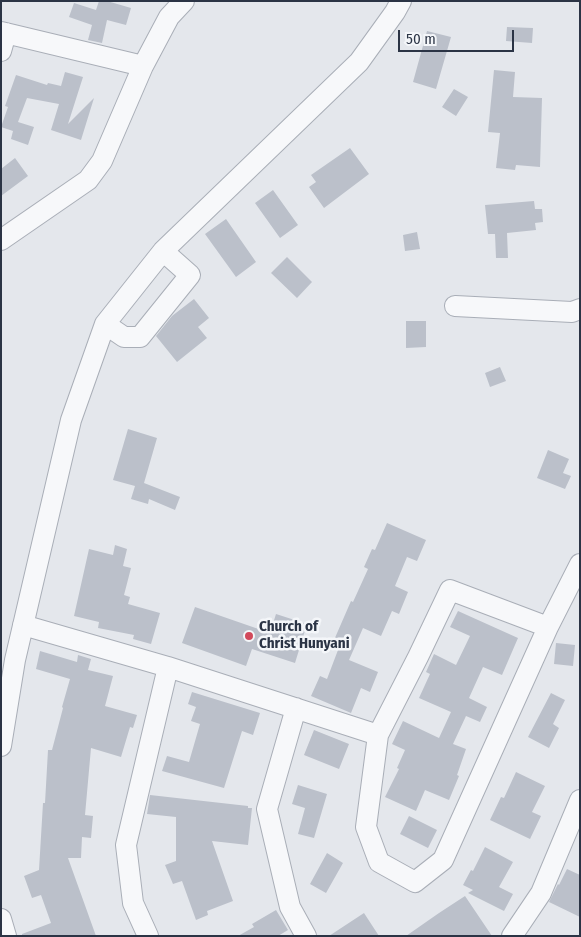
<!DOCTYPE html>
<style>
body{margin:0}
#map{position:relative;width:581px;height:937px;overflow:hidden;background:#e4e7ec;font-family:"Fira Sans Condensed",sans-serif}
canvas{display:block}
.frame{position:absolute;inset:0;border:2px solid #2b3445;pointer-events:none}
.scale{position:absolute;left:398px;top:30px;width:116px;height:22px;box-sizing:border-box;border:2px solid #2b3445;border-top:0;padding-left:6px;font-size:15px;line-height:18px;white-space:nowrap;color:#2b3445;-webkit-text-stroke:4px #f4f6f9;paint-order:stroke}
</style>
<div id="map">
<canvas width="581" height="937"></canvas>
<div class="frame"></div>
<div class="scale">50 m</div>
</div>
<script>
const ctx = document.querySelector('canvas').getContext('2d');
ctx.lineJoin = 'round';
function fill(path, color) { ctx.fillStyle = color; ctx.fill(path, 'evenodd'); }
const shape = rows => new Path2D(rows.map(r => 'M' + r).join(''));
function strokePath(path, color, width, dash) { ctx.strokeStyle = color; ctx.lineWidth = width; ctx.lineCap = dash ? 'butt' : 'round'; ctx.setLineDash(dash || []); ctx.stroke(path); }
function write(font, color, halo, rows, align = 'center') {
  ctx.font = font + ' "Fira Sans Condensed",sans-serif'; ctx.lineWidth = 5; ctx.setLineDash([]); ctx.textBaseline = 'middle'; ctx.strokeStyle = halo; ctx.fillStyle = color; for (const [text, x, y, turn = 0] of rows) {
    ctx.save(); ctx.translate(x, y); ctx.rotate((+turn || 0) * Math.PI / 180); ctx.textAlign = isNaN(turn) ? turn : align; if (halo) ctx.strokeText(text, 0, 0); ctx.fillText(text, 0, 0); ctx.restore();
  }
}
fill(shape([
 [99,1,107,1,131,8,126,25,107,20,102,43,88,40,92,25,69,17,74,3,96,10],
 [507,27,533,28,532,43,506,41],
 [427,31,451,37,436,89,413,82],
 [494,70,515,72,513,97,542,98,540,167,516,165,515,170,496,168,500,133,488,132],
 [65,72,83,77,68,124,94,98,81,140,51,130,59,104,27,98,18,122,34,127,28,145,11,139,13,131,1,127,8,107,5,106,16,75,47,85,48,83,61,86],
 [454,89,468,97,456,116,442,107],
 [350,148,369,174,324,208,309,187,316,182,311,175],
 [15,158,28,176,1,196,1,169],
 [273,190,298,225,280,238,255,203],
 [534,201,535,209,542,209,543,222,535,223,536,230,507,233,508,258,496,258,495,234,488,234,485,205],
 [226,219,256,262,236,277,205,234],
 [417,232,420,249,405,251,403,235],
 [287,257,312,282,297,298,271,273],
 [194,299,209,318,198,327,207,338,177,362,156,336,172,316],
 [406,321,426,321,426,347,406,348],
 [500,367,506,381,490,387,485,373],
 [128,429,157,438,144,483,180,497,175,510,149,499,148,504,131,499,135,486,113,480],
 [548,450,569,459,563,473,571,476,565,489,537,478],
 [387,523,426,540,417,561,407,557,395,586,408,592,399,614,392,611,381,636,363,628,349,660,378,672,370,692,361,688,351,713,311,696,320,676,327,679,338,650,331,647,351,601,353,602,368,569,364,567,372,549,375,550],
 [115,545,127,549,123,566,131,568,124,595,130,597,128,604,160,613,151,644,133,639,134,635,98,628,99,622,74,616,89,549,113,555],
 [195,607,270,633,276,614,307,624,295,663,252,649,246,666,182,643],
 [458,611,518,638,502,675,483,667,469,698,487,707,480,722,466,716,453,744,466,749,457,775,459,776,449,800,425,790,416,811,385,797,399,769,397,768,405,750,392,744,403,721,439,738,451,712,419,698,430,674,426,672,434,654,456,665,470,636,450,627],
 [556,643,575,645,573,666,554,664],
 [40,651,77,662,78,655,91,659,88,670,113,676,105,706,137,715,133,728,130,727,121,757,91,748,85,815,93,816,91,838,82,837,81,858,68,858,96,936,22,936,22,934,51,923,41,895,32,898,24,876,39,870,43,803,45,803,48,750,52,750,63,708,62,707,70,679,36,669],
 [192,692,260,713,253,735,242,731,224,788,162,771,167,756,189,762,200,724,191,721,196,707,188,704],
 [551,693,565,700,553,724,559,728,549,748,528,737],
 [314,730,349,744,339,769,304,755],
 [516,772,545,786,532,812,541,816,530,839,490,820,501,797,504,798],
 [298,785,327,794,314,838,298,834,305,808,292,804],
 [150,795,248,806,248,808,252,808,248,845,212,841,233,901,207,911,208,915,196,920,182,881,173,884,165,865,176,861,176,817,147,814],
 [409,816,437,830,428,848,400,834],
 [485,847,513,862,499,887,513,894,504,911,468,893,473,890,463,885,471,870,473,871],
 [327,853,343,863,326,893,310,884],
 [567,869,580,875,580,917,549,902,558,884,559,885],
 [465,896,492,936,406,936,439,913],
 [276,910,288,930,278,936,238,936,254,927,252,924],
 [364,913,379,936,329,936]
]), '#bbc0ca');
const minor = shape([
 [1,32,143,66],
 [1,51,6,33],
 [1,240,88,180,102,161,143,66,169,17,184,1],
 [455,306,572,312,580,309],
 [105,324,124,337,140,337,190,275,163,251],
 [23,625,168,667,378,735],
 [548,627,443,860,415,882,379,862,366,827,378,735,418,657,450,590,548,627,580,564],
 [296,708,267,809,290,907,306,936],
 [1,746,15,660,71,420,105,324,163,251,359,62,395,12,401,1],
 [1,919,6,936],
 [148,936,133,903,126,845,168,667],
 [512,936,541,893,580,800]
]);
strokePath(minor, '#a9aeb7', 22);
strokePath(minor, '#f7f8fa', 20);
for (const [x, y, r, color] of [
 [249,636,5,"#d1495b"]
]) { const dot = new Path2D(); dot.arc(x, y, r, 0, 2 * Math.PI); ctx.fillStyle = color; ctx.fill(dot); strokePath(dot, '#f4f6f9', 2); }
write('bold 15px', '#2b3445', '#f4f6f9', [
 ["Church of",259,627],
 ["Christ Hunyani",259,644]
], 'left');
</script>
